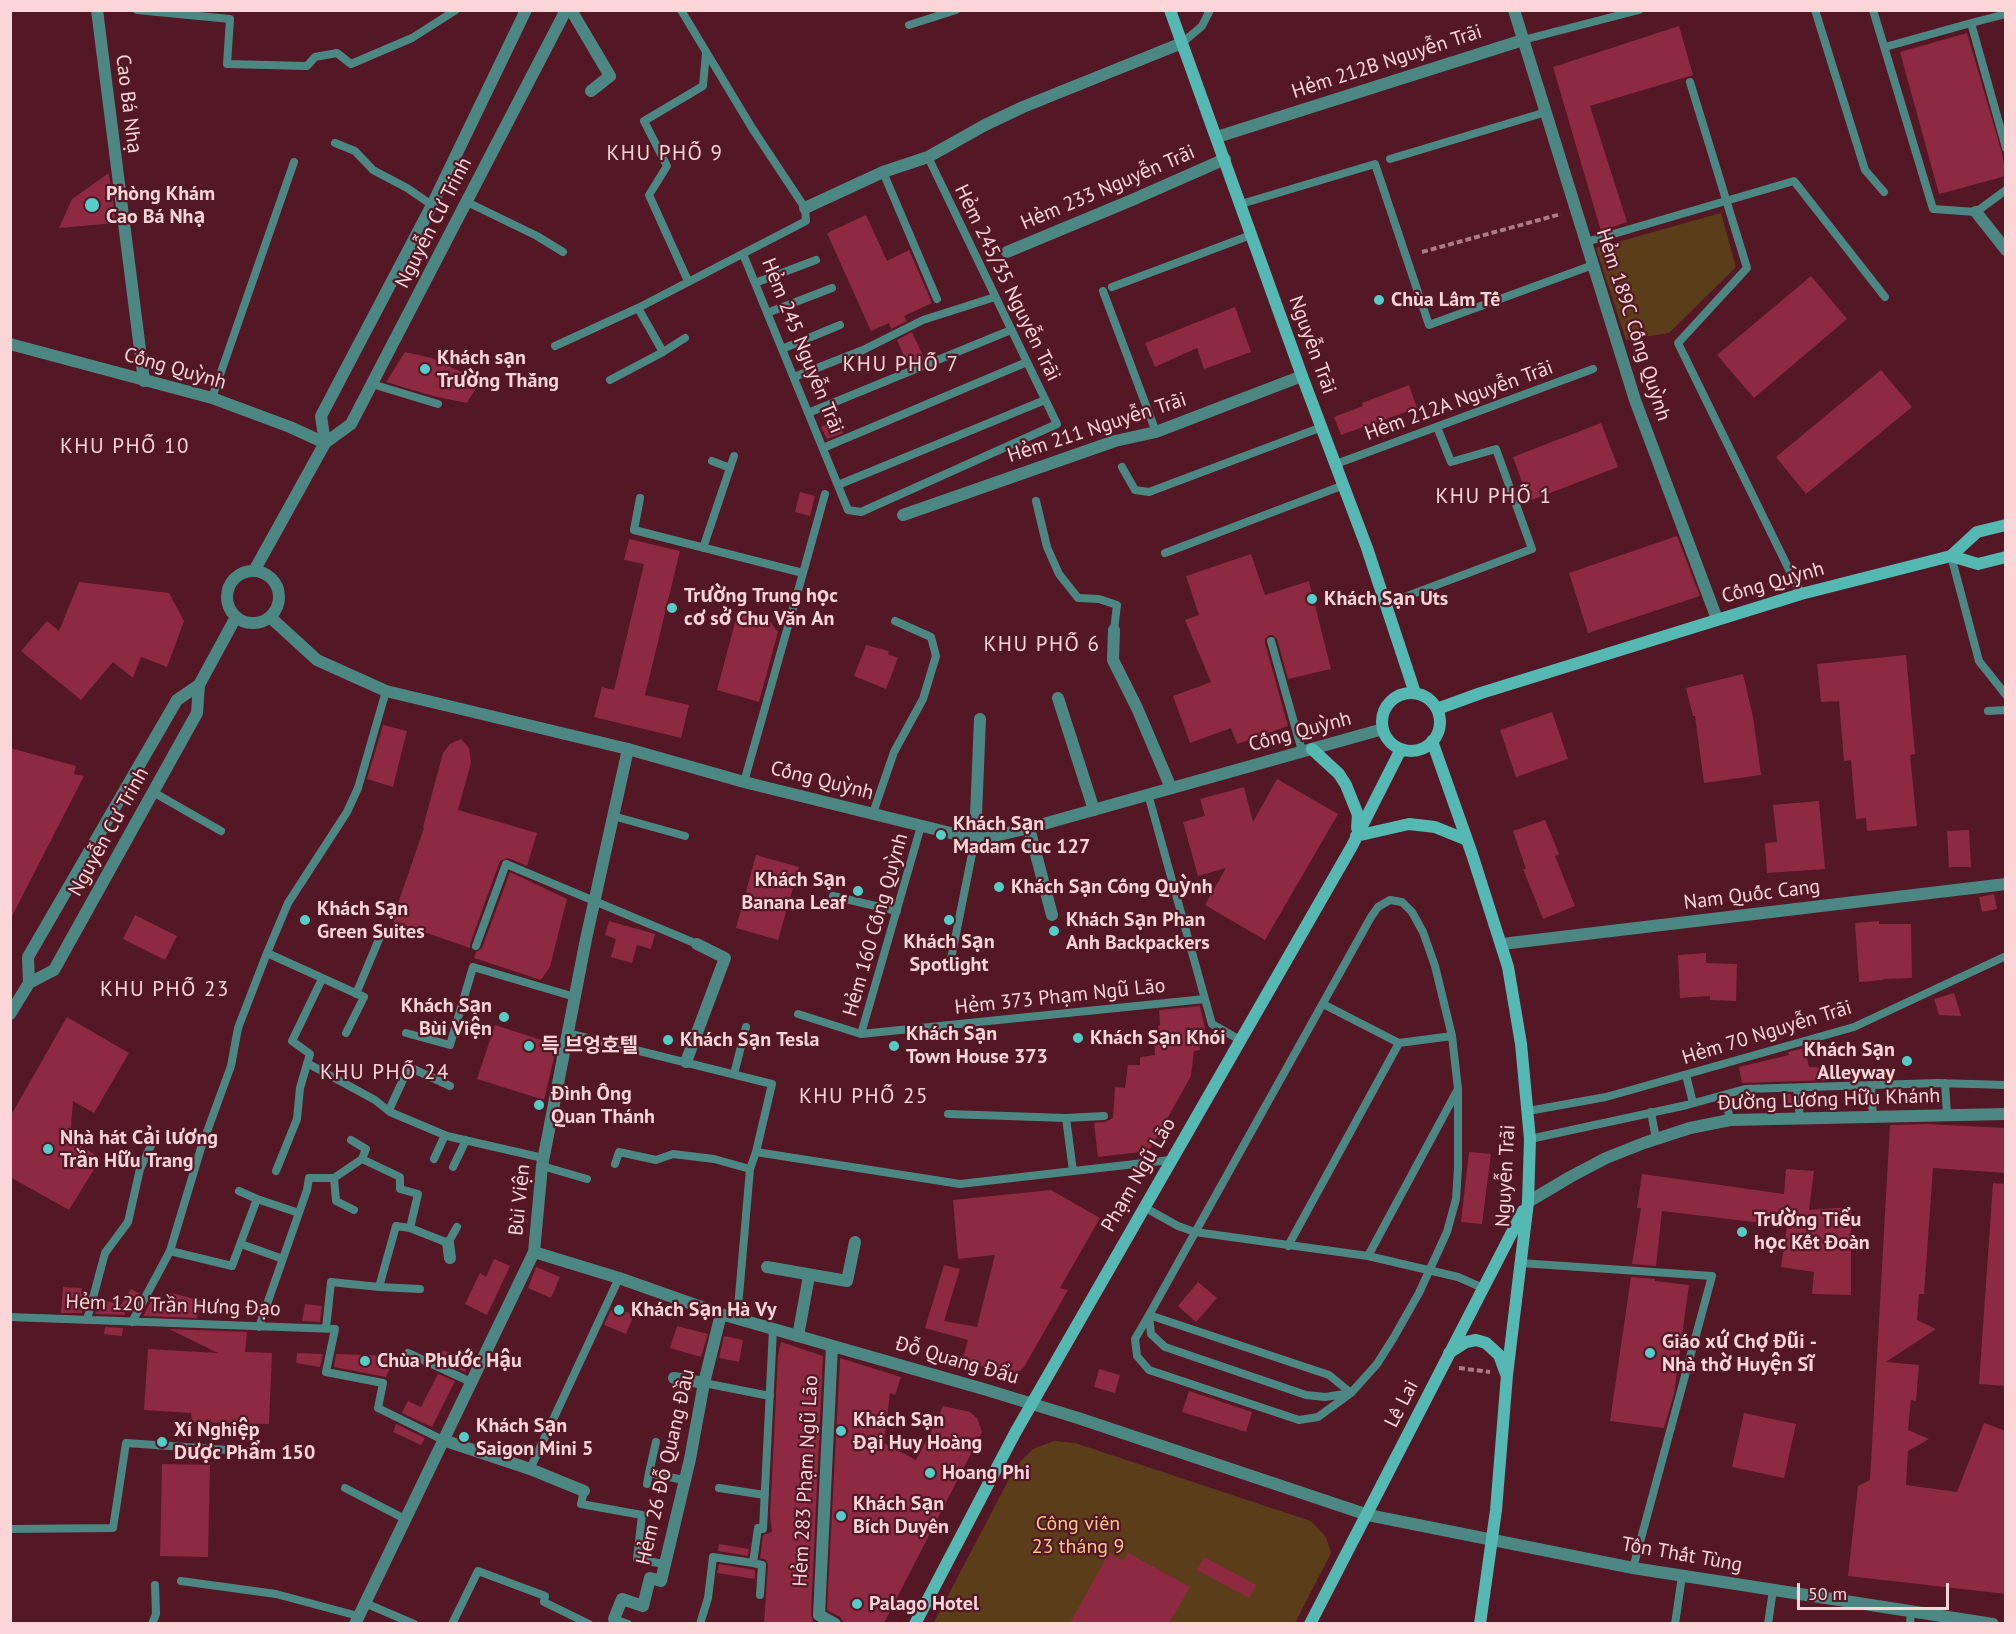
<!DOCTYPE html>
<meta charset="utf-8">
<style>
body{margin:0}
#map{position:relative;width:2016px;height:1634px;overflow:hidden;background:#531725;font-family:"PT Sans",sans-serif}
canvas{display:block}
.frame{position:absolute;inset:0;border:12px solid #fcd5d9;pointer-events:none}
.scale{position:absolute;left:1797px;top:1583px;width:152px;height:27px;box-sizing:border-box;border:3px solid #fcd5d9;border-top:0;padding-left:8px;font-size:18px;line-height:21px;white-space:nowrap;color:#fcd5d9;-webkit-text-stroke:4px #531725;paint-order:stroke}
</style>
<div id="map">
<canvas width="2016" height="1634"></canvas>
<div class="frame"></div>
<div class="scale">50 m</div>
</div>
<script>
const ctx = document.querySelector('canvas').getContext('2d');
ctx.lineJoin = 'round';
function fill(path, color) { ctx.fillStyle = color; ctx.fill(path, 'evenodd'); }
const shape = rows => new Path2D(rows.map(r => 'M' + r).join(''));
function strokePath(path, color, width, dash) { ctx.strokeStyle = color; ctx.lineWidth = width; ctx.lineCap = dash ? 'butt' : 'round'; ctx.setLineDash(dash || []); ctx.stroke(path); }
function write(font, color, halo, rows, align = 'center') {
  ctx.font = font + ' "PT Sans","Noto Sans KR",sans-serif'; ctx.lineWidth = 4.5; ctx.setLineDash([]); ctx.textBaseline = 'middle'; ctx.strokeStyle = halo; ctx.fillStyle = color; for (const [text, x, y, turn = 0] of rows) {
    ctx.save(); ctx.translate(x, y); ctx.rotate((+turn || 0) * Math.PI / 180); ctx.textAlign = isNaN(turn) ? turn : align; if (halo) ctx.strokeText(text, 0, 0); ctx.fillText(text, 0, 0); ctx.restore();
  }
}
fill(shape([
 [1721,213,1736,267,1669,333,1626,340,1596,248],
 [1054,1441,1075,1443,1311,1521,1326,1537,1331,1553,1295,1623,933,1624,1016,1466,1033,1449]
]), '#5b3e19');
fill(shape([
 [1679,26,1693,75,1590,106,1627,222,1601,231,1553,67],
 [1967,33,2002,153,2006,176,1939,194,1900,52],
 [109,173,116,223,59,228,72,199],
 [866,215,887,261,909,250,932,303,904,316,907,321,891,329,889,323,871,331,827,233],
 [1811,276,1847,319,1754,398,1717,355],
 [1235,307,1251,352,1204,369,1197,348,1155,367,1145,343],
 [912,332,924,358,908,365,897,340],
 [405,352,432,358,480,381,467,403,433,396,386,382],
 [1881,370,1912,407,1806,494,1776,457],
 [1409,385,1417,408,1341,435,1334,417,1363,406,1362,403],
 [837,419,843,433,827,439,821,427],
 [1601,423,1618,467,1529,501,1513,457],
 [800,492,815,496,810,516,795,512],
 [1677,536,1700,596,1588,633,1569,573],
 [629,539,680,551,645,695,689,705,681,738,594,717,602,687,614,690,644,564,624,560],
 [1251,554,1265,595,1309,581,1331,669,1288,679,1277,639,1273,635,1269,635,1265,639,1265,643,1288,726,1237,744,1231,728,1190,743,1173,696,1211,682,1185,620,1199,615,1186,576],
 [79,582,169,593,184,621,167,667,141,657,133,678,113,662,81,700,21,651,47,621,59,631],
 [738,611,769,620,778,632,759,702,717,690],
 [866,645,889,651,888,654,898,658,886,689,854,676],
 [1906,655,1915,754,1910,755,1917,826,1867,831,1866,818,1856,819,1851,760,1844,761,1839,701,1821,702,1817,664],
 [1743,674,1753,717,1761,775,1704,783,1695,716,1693,716,1686,688],
 [1552,712,1568,759,1516,777,1500,730],
 [383,725,407,731,393,787,367,779],
 [461,739,469,748,471,763,458,810,537,833,527,866,508,858,500,861,470,944,470,948,392,921,424,828,423,827,443,753,450,744],
 [10,748,76,766,74,774,84,776,10,920],
 [1277,779,1338,814,1265,940,1205,905,1226,868,1198,876,1183,822,1205,816,1200,799,1244,787,1253,822],
 [1819,801,1825,869,1767,873,1765,843,1777,842,1773,805],
 [1545,820,1559,854,1555,856,1575,906,1543,919,1523,869,1526,869,1513,831],
 [1969,830,1971,867,1949,867,1947,831],
 [756,855,799,867,778,940,736,928],
 [510,872,567,899,550,967,541,980,474,958,476,952,482,948],
 [1994,894,1997,909,1982,912,1979,897],
 [135,915,177,936,165,960,123,939],
 [609,921,655,934,651,949,637,945,632,963,611,957,616,939,605,935],
 [1879,921,1879,924,1911,924,1912,978,1883,979,1883,980,1859,982,1855,923],
 [1706,953,1706,963,1737,964,1736,1001,1710,1000,1710,996,1680,998,1678,955],
 [1954,993,1961,1016,1939,1015,1934,999],
 [1200,1006,1206,1033,1198,1034,1200,1050,1194,1051,1191,1076,1149,1151,1098,1157,1094,1123,1105,1122,1113,1118,1115,1087,1125,1088,1128,1065,1140,1065,1140,1057,1155,1055,1154,1039,1159,1038,1158,1026,1160,1025,1159,1010],
 [67,1017,129,1053,94,1113,73,1101,70,1140,101,1158,69,1210,10,1177,10,1117],
 [495,1025,557,1045,544,1100,477,1079],
 [1805,1048,1809,1067,1833,1068,1834,1080,1742,1083,1739,1067,1789,1055,1788,1052],
 [1816,1093,1817,1105,1805,1106,1804,1094],
 [1782,1094,1791,1094,1792,1103,1782,1103],
 [1927,1124,2006,1128,2006,1173,1933,1168,1924,1294,1919,1294,1917,1320,1936,1329,1886,1362,1919,1365,1916,1401,1911,1400,1908,1430,1929,1439,1908,1451,1906,1485,1957,1492,1984,1423,2006,1431,2006,1594,1848,1576,1858,1486,1870,1480,1890,1125],
 [1469,1152,1491,1154,1482,1224,1461,1222],
 [1786,1169,1814,1171,1809,1210,1851,1207,1851,1295,1812,1294,1814,1272,1781,1267,1787,1226,1662,1211,1656,1266,1632,1264,1641,1208,1637,1208,1642,1174,1784,1194],
 [1993,1183,2006,1184,2006,1386,1979,1384],
 [1051,1190,1100,1218,1060,1288,1068,1290,1024,1367,1020,1371,1008,1374,962,1361,968,1340,925,1328,944,1265,960,1269,944,1321,977,1327,995,1255,958,1259,953,1200],
 [494,1259,510,1266,487,1315,465,1304,480,1273,486,1277],
 [536,1267,560,1277,551,1298,528,1288],
 [1631,1277,1655,1279,1655,1281,1689,1285,1674,1394,1664,1428,1610,1421],
 [1198,1282,1217,1298,1196,1322,1178,1306],
 [63,1287,82,1288,81,1294,87,1296,82,1313,61,1313],
 [131,1289,140,1294,131,1311,125,1308,125,1315,95,1314,99,1299,121,1305],
 [172,1293,202,1301,197,1318,143,1316,151,1301,168,1311],
 [305,1304,322,1306,320,1322,302,1321],
 [613,1306,634,1315,626,1334,604,1325],
 [677,1326,708,1334,701,1357,670,1348],
 [105,1327,123,1328,122,1336,104,1334],
 [169,1329,247,1332,245,1352,272,1353,269,1424,192,1422,191,1413,144,1410,148,1349,218,1353],
 [724,1336,743,1340,739,1362,719,1358],
 [781,1342,823,1356,811,1615,814,1623,764,1623,768,1565,766,1560,760,1558,763,1535,772,1532,770,1516,778,1355],
 [443,1350,470,1362,465,1372,438,1360],
 [297,1353,323,1354,320,1367,296,1363],
 [336,1354,395,1356,386,1377,334,1367],
 [840,1358,901,1377,895,1395,890,1393,884,1443,916,1460,938,1418,943,1406,970,1412,977,1418,982,1432,884,1623,844,1623,840,1617,827,1610],
 [1099,1369,1120,1375,1115,1393,1094,1387],
 [438,1374,455,1381,432,1427,402,1413,408,1401,421,1407],
 [1189,1391,1252,1412,1246,1432,1182,1412],
 [1744,1413,1796,1424,1784,1478,1732,1467],
 [396,1424,425,1438,421,1445,393,1432],
 [162,1464,210,1465,208,1557,160,1556],
 [719,1544,749,1549,748,1556,718,1551],
 [1109,1553,1123,1561,1128,1553,1190,1587,1169,1623,1070,1623],
 [1204,1557,1256,1585,1249,1598,1197,1570],
 [719,1564,755,1570,755,1579,717,1573]
]), '#8e2942');
strokePath(shape([
 [1422,252,1561,214],
 [1459,1368,1490,1372]
]), '#ac7b84', 4, [6, 3]);
strokePath(shape([
 [137,10,230,19,227,64,307,66,315,57,337,53,351,64,412,38,456,10],
 [1815,10,1865,170,1884,192],
 [1873,10,1933,209,1976,212,2006,190],
 [2006,14,1971,23,2006,148],
 [909,25,956,10],
 [1523,40,1639,10],
 [1182,43,1202,26,1210,10],
 [1885,47,1971,23],
 [1690,82,1747,268,1678,343,1801,594],
 [335,143,355,151,373,170,407,188,432,205],
 [1390,159,1546,112],
 [883,172,937,299],
 [467,202,537,236,563,252],
 [1241,204,1375,164,1429,325,1593,265],
 [1586,242,1794,181,1885,297],
 [743,254,848,510,861,512,1057,424,928,157],
 [688,281,649,195,667,166,644,121,703,86,706,53],
 [755,283,816,260],
 [1112,287,1251,235],
 [1103,291,1156,432],
 [638,308,663,352,685,338],
 [767,313,832,288],
 [555,346,638,308,806,221,805,208,752,128,681,10],
 [782,349,840,325],
 [794,377,863,350,923,320,995,297],
 [610,380,663,352],
 [372,384,438,404],
 [212,398,294,162],
 [808,413,1011,330],
 [823,448,1027,362],
 [1336,464,1593,369],
 [1122,467,1135,490,1149,492,1322,427],
 [730,468,734,456],
 [838,485,1045,400],
 [640,498,634,530,803,573,744,782],
 [1036,501,1047,547,1059,574,1078,598,1099,599,1117,605,1114,630],
 [703,548,730,468,712,461],
 [1165,553,1344,485],
 [1951,556,1979,661,2006,695],
 [803,573,825,494],
 [1386,604,1532,549,1496,449,1451,462,1437,427],
 [1271,641,1302,751],
 [1988,711,2006,710],
 [153,792,221,831],
 [1148,794,1205,999],
 [873,813,894,752,923,699,936,656,931,637,895,621],
 [613,816,685,836],
 [833,896,897,911],
 [476,946,506,864,697,944],
 [267,953,364,997,346,1033],
 [950,964,975,839],
 [356,994,382,932],
 [1323,1004,1399,1043,1452,1036],
 [798,1014,861,1034,1205,999,1212,1024,1240,1040],
 [406,1033,450,1045,473,967,575,997],
 [567,1033,772,1084,756,1152],
 [861,1034,921,826],
 [307,1063,375,1100,390,1112,447,1136,543,1158],
 [734,1074,746,1027],
 [1686,1075,1693,1103],
 [1945,1083,1947,1115],
 [1871,1085,1873,1116],
 [1797,1088,1800,1118],
 [1725,1095,1730,1120],
 [389,1110,409,1067,450,1086],
 [1528,1111,1606,1097,1854,1027,2006,956],
 [1651,1112,1656,1139],
 [948,1114,1066,1118,1104,1116],
 [1066,1118,1073,1171],
 [1530,1139,1687,1105,1745,1089,1938,1083,2006,1085],
 [351,1140,366,1149,362,1159,400,1177,400,1189,418,1194,410,1228],
 [434,1159,445,1135],
 [615,1164,619,1152,656,1160,673,1154,714,1159,750,1169],
 [542,1166,587,1179],
 [453,1167,466,1140],
 [276,1171,297,1119,300,1088,310,1054,292,1041,322,979],
 [334,1178,362,1159],
 [239,1191,257,1199],
 [1144,1207,1178,1226,1195,1232,1368,1256,1458,1277,1483,1288],
 [241,1244,283,1259],
 [1288,1246,1399,1043],
 [170,1251,232,1266,257,1199,299,1213],
 [1368,1256,1458,1089,1452,1036,1435,966,1423,932,1412,912,1402,902,1390,900,1378,907,1371,917,1149,1315,1151,1334,1165,1347,1306,1395,1325,1397,1351,1393,1377,1364,1394,1337,1419,1293,1447,1232,1456,1199,1458,1168,1458,1089],
 [1520,1263,1712,1276,1633,1568],
 [420,1289,379,1287,396,1226,410,1228,448,1243,457,1227],
 [1149,1315,1329,1375,1351,1393,1318,1417,1299,1420,1149,1370,1137,1356,1135,1339,1149,1315],
 [10,1317,335,1329,326,1372,383,1383,378,1408,443,1440],
 [737,1319,750,1169,756,1152,960,1184,1170,1160],
 [87,1320,105,1253,128,1222,140,1169,155,1137],
 [132,1322,170,1251,201,1148,231,1066,238,1028,267,953,288,903,347,812,358,788,386,691],
 [259,1327,307,1190,309,1178,334,1178,336,1201,354,1210],
 [326,1328,331,1282,379,1287],
 [408,1353,471,1382],
 [704,1383,770,1396],
 [656,1442,649,1473,684,1480],
 [530,1469,619,1278],
 [647,1484,649,1473],
 [345,1488,405,1519],
 [719,1488,765,1495],
 [584,1491,581,1504,642,1515,637,1559,664,1564],
 [10,1529,113,1528,126,1443,258,1452],
 [753,1563,762,1565,760,1595],
 [181,1581,276,1594,358,1616],
 [365,1603,414,1624],
 [614,1623,614,1619,628,1624],
 [152,1624,156,1614,155,1585],
 [452,1624,478,1571,545,1596,544,1602,589,1624],
 [700,1624,708,1598,713,1557,753,1563,758,1528,763,1529,773,1329],
 [1675,1624,1682,1576],
 [1768,1624,1773,1590],
 [1910,1624,1911,1611]
]), '#4d8783', 8);
strokePath(shape([
 [443,1440,530,1469,584,1491]
]), '#4d8783', 12);
strokePath(shape([
 [97,10,144,381],
 [571,10,610,76,591,91],
 [1514,10,1635,400,1717,619],
 [1217,137,1523,40],
 [805,208,883,172,928,157,985,125,1023,107,1182,43],
 [1976,212,2006,250],
 [1007,252,1132,200,1225,159],
 [903,515,1115,441,1156,432,1302,376],
 [1114,630,1113,660,1137,708,1171,788],
 [1058,698,1094,810],
 [1029,828,1052,915],
 [975,839,980,719],
 [1502,944,2006,884],
 [686,1062,725,958,697,944],
 [1528,1202,1570,1177,1606,1158,1644,1143,1690,1128,1730,1120,2006,1114],
 [448,1243,450,1258],
 [767,1267,847,1281,855,1242],
 [798,1336,809,1276],
 [832,1346,819,1615,835,1624],
 [674,1378,704,1383],
 [614,1619,622,1599,643,1606,650,1578,661,1581,690,1459,704,1383,721,1314],
 [355,1624,534,1252,542,1166,586,939,628,749]
]), '#4d8783', 12);
strokePath(shape([
 [10,344,212,398,290,427,325,443],
 [325,443,321,416,432,205,526,10],
 '227 597a26 26 0 1 1 52 0a26 26 0 1 1-52 0Z',
 [254,571,325,443,351,424,566,10],
 [270,617,317,660,386,691,628,749,744,782,975,839,986,838,1029,828,1383,729],
 [29,983,28,957,177,700,199,685,236,617],
 [10,1014,29,983,54,970,197,713,199,685],
 [534,1252,619,1278,721,1314,987,1390,1078,1418,1368,1515,1633,1568,1993,1624]
]), '#4d8783', 12);
strokePath(shape([
 [1170,10,1302,376,1367,548,1415,693],
 [1951,556,1978,564,2006,557],
 '1382 722a29 29 0 1 1 58 0a29 29 0 1 1-58 0Z',
 [1437,709,1481,693,1801,594,1951,556,1977,532,2006,525],
 [1432,741,1472,854,1508,967,1521,1044,1530,1139,1528,1202,1507,1375,1496,1510,1480,1624],
 [1312,749,1339,774,1346,785,1358,815,1357,828],
 [1356,836,1409,824,1435,827,1467,840],
 [1449,1353,1466,1342,1476,1340,1486,1343,1499,1355,1506,1374],
 [915,1624,1015,1433,1352,846,1401,749],
 [1310,1624,1523,1211]
]), '#56b8b3', 12);
for (const [x, y, r, color] of [
 [92,205,8,"#54cdc7"],
 [1379,300,6,"#54cdc7"],
 [425,369,6,"#54cdc7"],
 [1312,599,6,"#54cdc7"],
 [672,608,6,"#54cdc7"],
 [941,835,6,"#54cdc7"],
 [999,887,6,"#54cdc7"],
 [858,891,6,"#54cdc7"],
 [305,920,6,"#54cdc7"],
 [949,920,6,"#54cdc7"],
 [1054,931,6,"#54cdc7"],
 [504,1017,6,"#54cdc7"],
 [1078,1038,6,"#54cdc7"],
 [668,1040,6,"#54cdc7"],
 [529,1046,6,"#54cdc7"],
 [894,1046,6,"#54cdc7"],
 [1907,1061,6,"#54cdc7"],
 [539,1105,6,"#54cdc7"],
 [48,1149,6,"#54cdc7"],
 [1742,1232,6,"#54cdc7"],
 [619,1310,6,"#54cdc7"],
 [1650,1353,6,"#54cdc7"],
 [365,1361,6,"#54cdc7"],
 [841,1431,6,"#54cdc7"],
 [464,1437,6,"#54cdc7"],
 [162,1442,6,"#54cdc7"],
 [930,1473,6,"#54cdc7"],
 [841,1516,6,"#54cdc7"],
 [857,1604,6,"#54cdc7"]
]) { const dot = new Path2D(); dot.arc(x, y, r, 0, 2 * Math.PI); ctx.fillStyle = color; ctx.fill(dot); strokePath(dot, '#531725', 2); }
write('20px', '#fcd5d9', '#531725', [
 ["Hẻm 212B Nguyễn Trãi",1387,62,-18],
 ["Cao Bá Nhạ",128,104,83],
 ["Hẻm 233 Nguyễn Trãi",1108,188,-23],
 ["Nguyễn Cư Trinh",434,223,-63],
 ["Hẻm 245/35 Nguyễn Trãi",1007,283,64],
 ["Hẻm 189C Cống Quỳnh",1633,325,72],
 ["Nguyễn Trãi",1312,345,70],
 ["Hẻm 245 Nguyễn Trãi",802,346,68],
 ["Cống Quỳnh",175,369,16],
 ["Hẻm 212A Nguyễn Trãi",1459,401,-20],
 ["Hẻm 211 Nguyễn Trãi",1097,428,-18],
 ["Cống Quỳnh",1773,583,-16],
 ["Cống Quỳnh",1300,732,-15],
 ["Cống Quỳnh",822,781,14],
 ["Nguyễn Cư Trinh",109,832,-61],
 ["Nam Quốc Cang",1752,895,-7],
 ["Hẻm 160 Cống Quỳnh",876,925,-74],
 ["Hẻm 373 Phạm Ngũ Lão",1060,997,-6],
 ["Hẻm 70 Nguyễn Trãi",1767,1033,-17],
 ["Đường Lương Hữu Khánh",1829,1100,-2],
 ["Phạm Ngũ Lão",1139,1175,-60],
 ["Nguyễn Trãi",1506,1176,-87],
 ["Bùi Viện",520,1200,-84],
 ["Hẻm 120 Trần Hưng Đạo",173,1306,2],
 ["Ðỗ Quang Ðẩu",957,1361,16],
 ["Lê Lai",1402,1404,-63],
 ["Hẻm 26 Ðỗ Quang Ðầu",666,1467,-77],
 ["Hẻm 283 Phạm Ngũ Lão",806,1481,-87],
 ["Tôn Thất Tùng",1682,1555,10]
]);
write('bold 20px', '#fcd5d9', '#531725', [
 ["Phòng Khám",106,194],
 ["Cao Bá Nhạ",106,217],
 ["Chùa Lâm Tế",1391,300],
 ["Khách sạn",437,358],
 ["Trường Thắng",437,381],
 ["Trường Trung học",684,596],
 ["cơ sở Chu Văn An",684,619],
 ["Khách Sạn Uts",1324,599],
 ["Khách Sạn",953,824],
 ["Madam Cuc 127",953,847],
 ["Khách Sạn",846,880,"right"],
 ["Banana Leaf",846,903,"right"],
 ["Khách Sạn Cống Quỳnh",1011,887],
 ["Khách Sạn",317,909],
 ["Green Suites",317,932],
 ["Khách Sạn Phan",1066,920],
 ["Anh Backpackers",1066,943],
 ["Khách Sạn",949,942,"center"],
 ["Spotlight",949,965,"center"],
 ["Khách Sạn",492,1006,"right"],
 ["Bùi Viện",492,1029,"right"],
 ["Khách Sạn",906,1034],
 ["Town House 373",906,1057],
 ["Khách Sạn Khói",1090,1038],
 ["Khách Sạn Tesla",680,1040],
 ["득 브엉호텔",541,1046],
 ["Khách Sạn",1895,1050,"right"],
 ["Alleyway",1895,1073,"right"],
 ["Đình Ông",551,1094],
 ["Quan Thánh",551,1117],
 ["Nhà hát Cải lương",60,1138],
 ["Trần Hữu Trang",60,1161],
 ["Trường Tiểu",1754,1220],
 ["học Kết Đoàn",1754,1243],
 ["Khách Sạn Hà Vy",631,1310],
 ["Giáo xứ Chợ Đũi -",1662,1342],
 ["Nhà thờ Huyện Sĩ",1662,1365],
 ["Chùa Phước Hậu",377,1361],
 ["Khách Sạn",853,1420],
 ["Đại Huy Hoàng",853,1443],
 ["Khách Sạn",476,1426],
 ["Saigon Mini 5",476,1449],
 ["Xí Nghiệp",174,1430],
 ["Dược Phẩm 150",174,1453],
 ["Hoang Phi",942,1473],
 ["Khách Sạn",853,1504],
 ["Bích Duyên",853,1527],
 ["Palago Hotel",869,1604]
], 'left');
write('20px', '#fdc88a', '#531725', [
 ["Công viên",1078,1524],
 ["23 tháng 9",1078,1547]
]);
ctx.letterSpacing = '1.5px';
write('21px', '#fcd5d9', '#531725', [
 ["KHU PHỐ 9",665,154],
 ["KHU PHỐ 7",901,365],
 ["KHU PHỐ 10",125,447],
 ["KHU PHỐ 1",1494,497],
 ["KHU PHỐ 6",1042,645],
 ["KHU PHỐ 23",165,990],
 ["KHU PHỐ 24",385,1073],
 ["KHU PHỐ 25",864,1097]
]);
ctx.letterSpacing = '0px';
</script>
